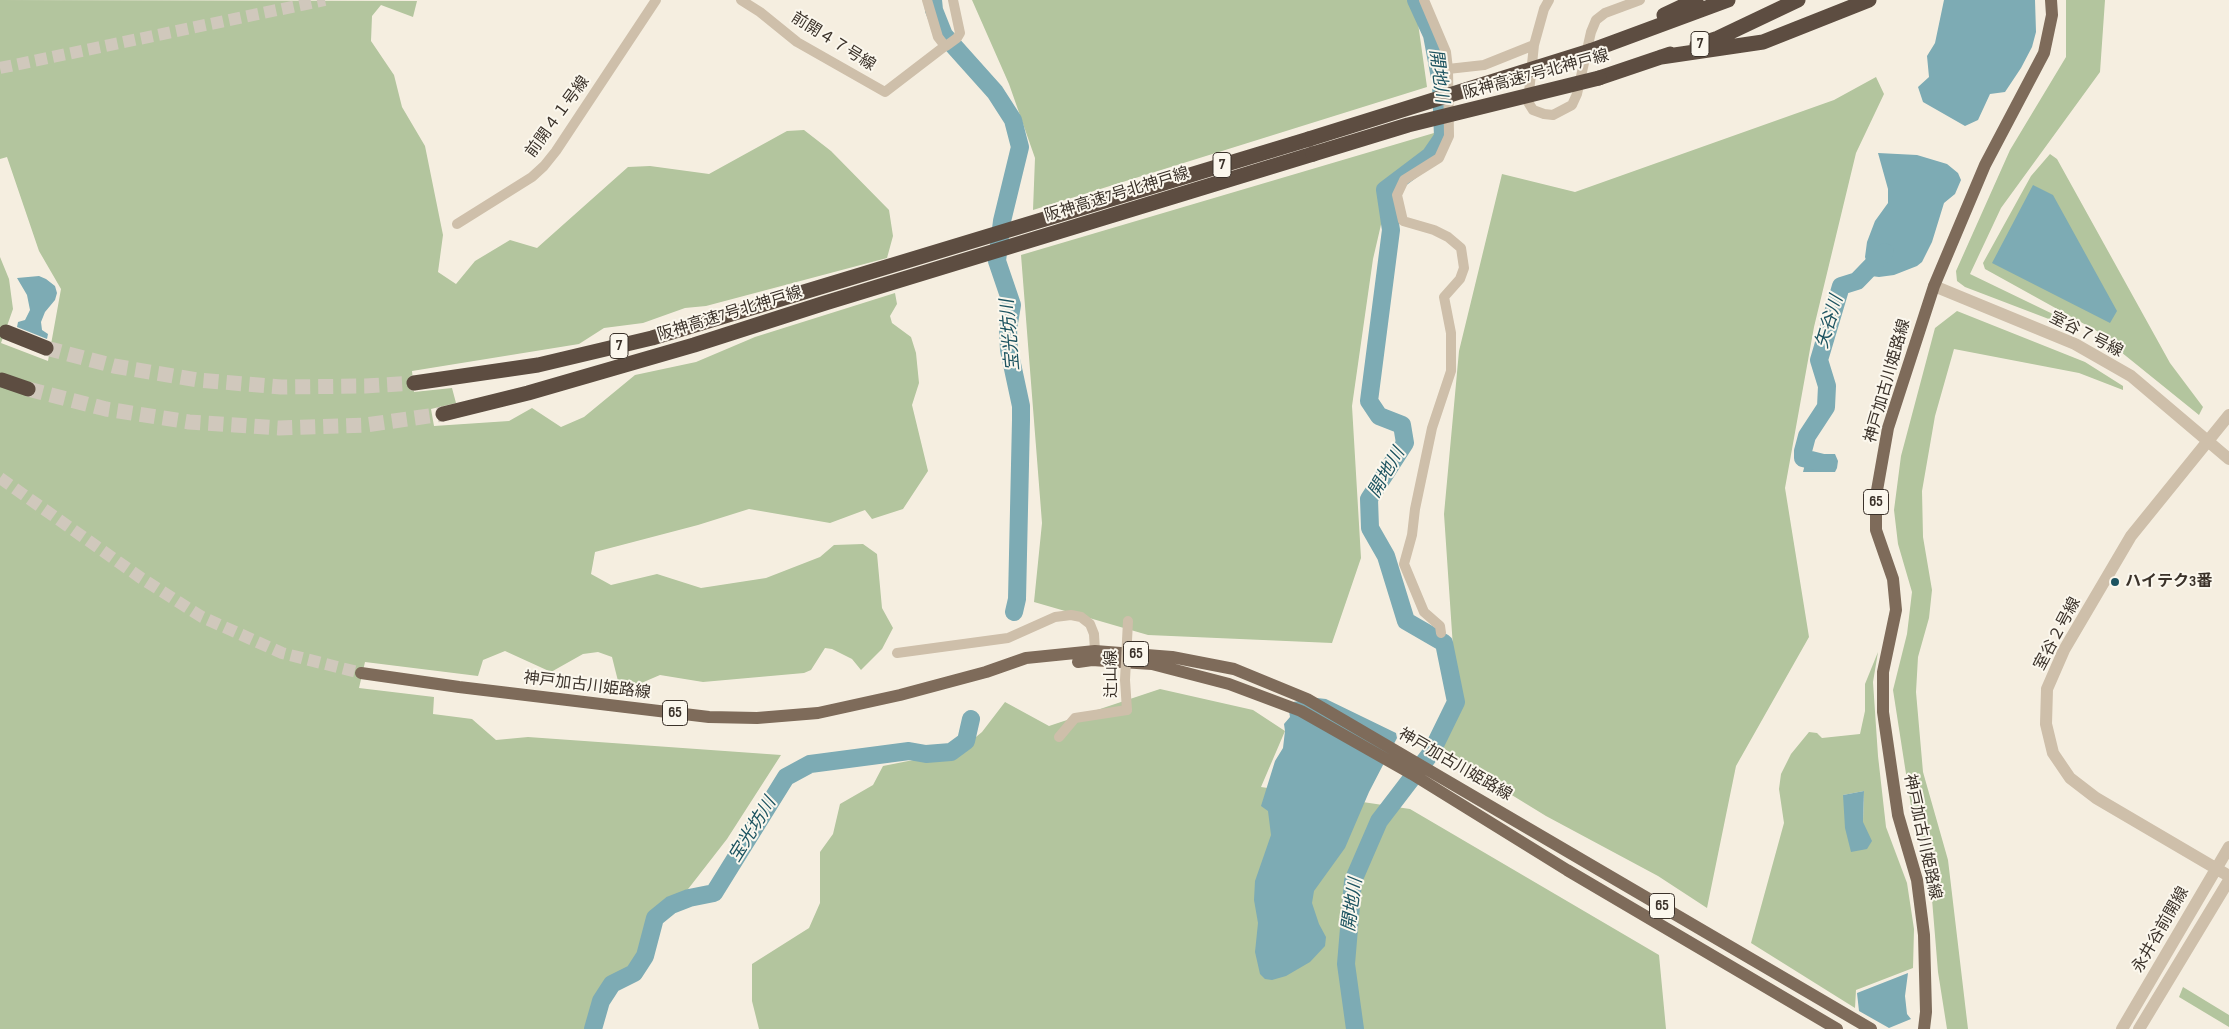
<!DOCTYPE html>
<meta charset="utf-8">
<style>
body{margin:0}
canvas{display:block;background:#f5eee0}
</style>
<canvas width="2229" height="1029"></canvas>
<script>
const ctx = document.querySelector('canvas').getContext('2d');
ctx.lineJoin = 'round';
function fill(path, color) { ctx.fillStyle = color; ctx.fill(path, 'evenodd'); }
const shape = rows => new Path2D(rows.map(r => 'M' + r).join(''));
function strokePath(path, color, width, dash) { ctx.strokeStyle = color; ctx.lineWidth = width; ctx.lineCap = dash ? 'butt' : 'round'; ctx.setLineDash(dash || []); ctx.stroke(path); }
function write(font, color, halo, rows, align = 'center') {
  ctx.font = font + ' "Sofia Sans Condensed","Noto Sans JP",sans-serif'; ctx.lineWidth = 4; ctx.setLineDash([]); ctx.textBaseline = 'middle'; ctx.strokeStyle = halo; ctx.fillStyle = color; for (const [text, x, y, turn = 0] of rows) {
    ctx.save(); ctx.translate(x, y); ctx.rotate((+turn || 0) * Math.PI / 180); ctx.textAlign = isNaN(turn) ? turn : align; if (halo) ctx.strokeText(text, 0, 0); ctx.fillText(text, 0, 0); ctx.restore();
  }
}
fill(shape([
 [0,0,417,1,413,17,381,5,372,16,371,41,394,75,402,107,425,146,443,235,438,272,456,284,475,261,510,240,537,248,628,167,650,166,709,174,787,131,804,130,831,151,889,210,893,236,887,258,706,306,685,308,643,323,604,328,579,344,412,371,414,392,452,388,456,403,431,409,434,426,509,421,532,408,561,427,584,417,635,375,696,362,755,337,895,293,897,304,890,316,892,323,911,337,916,353,919,383,912,405,928,471,903,509,872,519,865,510,830,523,749,509,698,525,595,552,591,574,611,585,657,574,701,588,766,578,820,557,834,545,863,544,877,554,882,608,893,628,882,649,861,670,852,659,832,649,825,648,811,670,804,673,703,682,660,675,625,690,619,685,612,657,598,652,583,654,551,672,505,651,483,660,478,676,365,662,359,688,434,697,433,714,472,719,496,740,528,737,781,755,727,839,685,893,649,927,631,969,601,1005,595,1029,0,1029,0,257,9,279,13,309,1,343,48,361,61,289,39,251,7,157,0,159],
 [972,0,1418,0,1418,23,1427,87,1033,210,1035,158,1009,84],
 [2066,0,2105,0,2100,72,2001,208,1970,274,2057,316,2054,321,1965,287,1957,281,1956,271,2010,150,2066,57],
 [1876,77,1884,94,1856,153,1814,327,1785,488,1809,637,1736,766,1707,908,1658,876,1546,816,1440,751,1455,677,1444,514,1459,351,1502,174,1575,192,1834,100],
 [1434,133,1435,144,1390,186,1373,259,1352,406,1361,558,1332,643,1148,635,1034,602,1042,523,1021,255],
 [2050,154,2057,159,2170,363,2203,407,2199,415,2121,352,2124,346,1985,269,1983,263,2031,176],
 [1957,311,2085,362,2123,386,2123,390,2079,373,1954,349,1935,416,1922,491,1923,537,1932,590,1929,618,1918,657,1916,692,1923,772,1948,860,1968,1029,1947,1029,1938,972,1930,875,1911,806,1893,690,1907,634,1912,592,1898,544,1894,510,1901,456,1935,328],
 [1878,652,1873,682,1878,756,1886,827,1907,883,1914,929,1913,968,1856,990,1855,1008,1751,943,1784,823,1779,789,1781,774,1791,754,1809,732,1817,733,1822,738,1860,734,1865,711,1865,684],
 [1864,791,1863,822,1843,795],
 [1160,689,1253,710,1285,731,1261,787,1410,809,1659,955,1666,1029,759,1029,752,1001,752,964,809,928,820,903,820,852,833,834,840,804,873,785,883,766,959,751,982,732,1005,702,1049,726],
 [2183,987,2229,1015,2229,1027,2179,997]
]), '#b3c59e');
fill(shape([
 [1944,0,2035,0,2036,32,2032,47,2021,68,2005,92,1990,94,1978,120,1965,126,1923,102,1918,87,1929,77,1927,56,1935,43],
 [1878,153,1917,155,1947,164,1958,173,1961,180,1955,194,1944,203,1932,242,1922,262,1917,266,1894,275,1879,277,1871,276,1865,257,1867,242,1875,221,1888,203,1888,189],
 [2033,185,2053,195,2117,311,2110,323,1992,263],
 [39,276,46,279,55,286,57,293,55,300,45,312,41,322,42,330,48,334,47,339,17,327,18,322,25,320,30,310,27,295,17,278],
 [1811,454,1835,454,1838,461,1837,468,1835,472,1803,472,1806,460],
 [1317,698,1326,699,1396,733,1397,738,1369,792,1345,848,1314,891,1312,903,1319,924,1326,937,1325,946,1310,962,1286,976,1272,980,1265,979,1260,974,1255,952,1258,923,1254,900,1255,881,1271,835,1268,811,1261,806,1275,761,1283,748,1285,731,1284,724,1290,717,1289,711,1293,702],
 [1864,791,1863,822,1872,841,1867,849,1851,852,1845,828,1843,795],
 [1908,973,1905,996,1907,1014,1911,1019,1889,1028,1859,1011,1857,993]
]), '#7dabb4');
strokePath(shape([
 [933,0,934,10,944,35,995,92,1013,120,1020,147,1002,221,997,261,1012,305,1008,329,1009,350,1021,406,1021,420,1017,599,1014,612],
 [1823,463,1803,458,1803,451,1807,436,1826,407,1827,386,1819,360,1841,286,1857,281,1885,252],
 [593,1029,601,1001,612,984,634,973,645,956,655,918,671,905,689,898,714,893,786,777,810,764,909,751,926,754,951,752,966,741,971,719],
 [1355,1029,1346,964,1353,881,1379,821,1431,753,1456,702,1444,643,1406,621,1386,556,1370,528,1369,499,1405,443,1402,425,1379,416,1369,401,1391,230,1385,190,1430,156,1443,137,1441,83,1432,35,1416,0]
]), '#7dabb4', 18);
strokePath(shape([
 [0,68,325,0],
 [0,478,141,578,202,617,282,653,361,673]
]), '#d0c8bc', 12, [12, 6]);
strokePath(shape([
 [46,348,114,366,198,380,281,387,365,386,414,383],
 [28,389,106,409,189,422,279,428,366,425,443,414]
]), '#d0c8bc', 15, [15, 8]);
strokePath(shape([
 [741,0,760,12,797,42,885,92,945,46,938,37,927,0],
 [1424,0,1446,52,1448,69,1449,136,1439,158,1404,180,1397,195,1403,221,1434,230,1448,237,1461,248,1464,268,1460,279,1444,297,1451,333,1451,371,1432,428,1415,509,1412,535,1404,564,1424,612,1440,626,1441,633],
 [1549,0,1544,9,1534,45,1528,102,1533,110,1544,114,1553,115,1572,105,1577,94,1591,32,1596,20,1605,13,1640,0],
 [946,46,957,38,960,33,953,0],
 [1448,69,1484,65,1534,45],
 [457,224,532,177,544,166,556,151,656,0],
 [897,653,1008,638,1055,617,1071,615,1081,617,1090,624,1094,634,1095,651],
 [1059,737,1075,718,1127,710]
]), '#cebfaa', 10);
strokePath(shape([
 [1934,286,2075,344,2131,376,2229,459],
 [2229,415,2131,536,2064,650,2047,689,2046,724,2053,753,2070,778,2096,798,2229,876],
 [2122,1029,2229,847],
 [2139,1029,2229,880]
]), '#cebfaa', 12);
strokePath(shape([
 [1078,662,1092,660,1152,664,1229,684,1301,711,1412,774,1567,870,1837,1029],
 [361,673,459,687,709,717,757,718,818,713,900,695,986,672,1026,658,1095,651,1172,657,1234,669,1307,699,1871,1029],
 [1924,1029,1926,1012,1924,935,1917,880,1898,815,1883,712,1883,672,1896,610,1893,579,1876,530,1876,496,1888,428,1934,286,1985,165,2044,53,2052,15,2051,0]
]), '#7e6b5a', 12);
strokePath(shape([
 [1664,15,1696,0],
 [1697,45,1718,38,1798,0],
 [1590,51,1728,0],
 [1661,57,1763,42,1869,0],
 [1599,78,1670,54],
 [6,332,46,348],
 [2,380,28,389],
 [414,383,538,365,652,338,1309,139],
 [443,414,528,393,694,345,825,303,1313,154]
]), '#5d4d41', 15);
strokePath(shape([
 [1127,710,1125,680,1128,621]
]), '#cebfaa', 10);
strokePath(shape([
 [1309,139,1590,51],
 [1313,154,1408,125,1599,78]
]), '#5d4d41', 15);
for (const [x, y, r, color] of [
 [2115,582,5,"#1c5360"]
]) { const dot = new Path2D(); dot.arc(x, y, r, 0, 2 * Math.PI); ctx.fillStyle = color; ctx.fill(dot); strokePath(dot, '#fbf7ed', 2); }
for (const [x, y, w] of [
 [1700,44,18],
 [1222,165,18],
 [619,346,18],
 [1876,502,25],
 [1136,654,25],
 [675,713,25],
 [1662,906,25]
]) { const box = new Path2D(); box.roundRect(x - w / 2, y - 12.5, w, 25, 4); ctx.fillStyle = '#fbf7ed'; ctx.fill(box); strokePath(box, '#3b322a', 1); }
write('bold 15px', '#3b322a', null, [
 ["7",1700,44],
 ["7",1222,165],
 ["7",619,346],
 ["65",1876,502],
 ["65",1136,654],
 ["65",675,713],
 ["65",1662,906]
]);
write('16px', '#3b322a', '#fbf7ed', [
 ["前開４７号線",833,42,32],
 ["阪神高速7号北神戸線",1536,75,-15],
 ["前開４１号線",558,117,-54],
 ["阪神高速7号北神戸線",1117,195,-17],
 ["阪神高速7号北神戸線",730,314,-17],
 ["室谷７号線",2086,335,27],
 ["神戸加古川姫路線",1888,381,-74],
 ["室谷２号線",2058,634,-62],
 ["辻山線",1112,674,-90],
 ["神戸加古川姫路線",587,686,7],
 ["神戸加古川姫路線",1455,765,30],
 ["神戸加古川姫路線",1922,837,78],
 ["永井谷前開線",2161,930,-60]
]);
write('bold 16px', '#3b322a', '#fbf7ed', [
 ["ハイテク3番",2125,582]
], 'left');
write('italic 18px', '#1c5360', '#fbf7ed', [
 ["開地川",1438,76,83],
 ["矢谷川",1830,322,-73],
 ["宝光坊川",1011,335,-95],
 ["開地川",1387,473,-60],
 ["宝光坊川",753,830,-58],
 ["開地川",1353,905,-82]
]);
</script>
